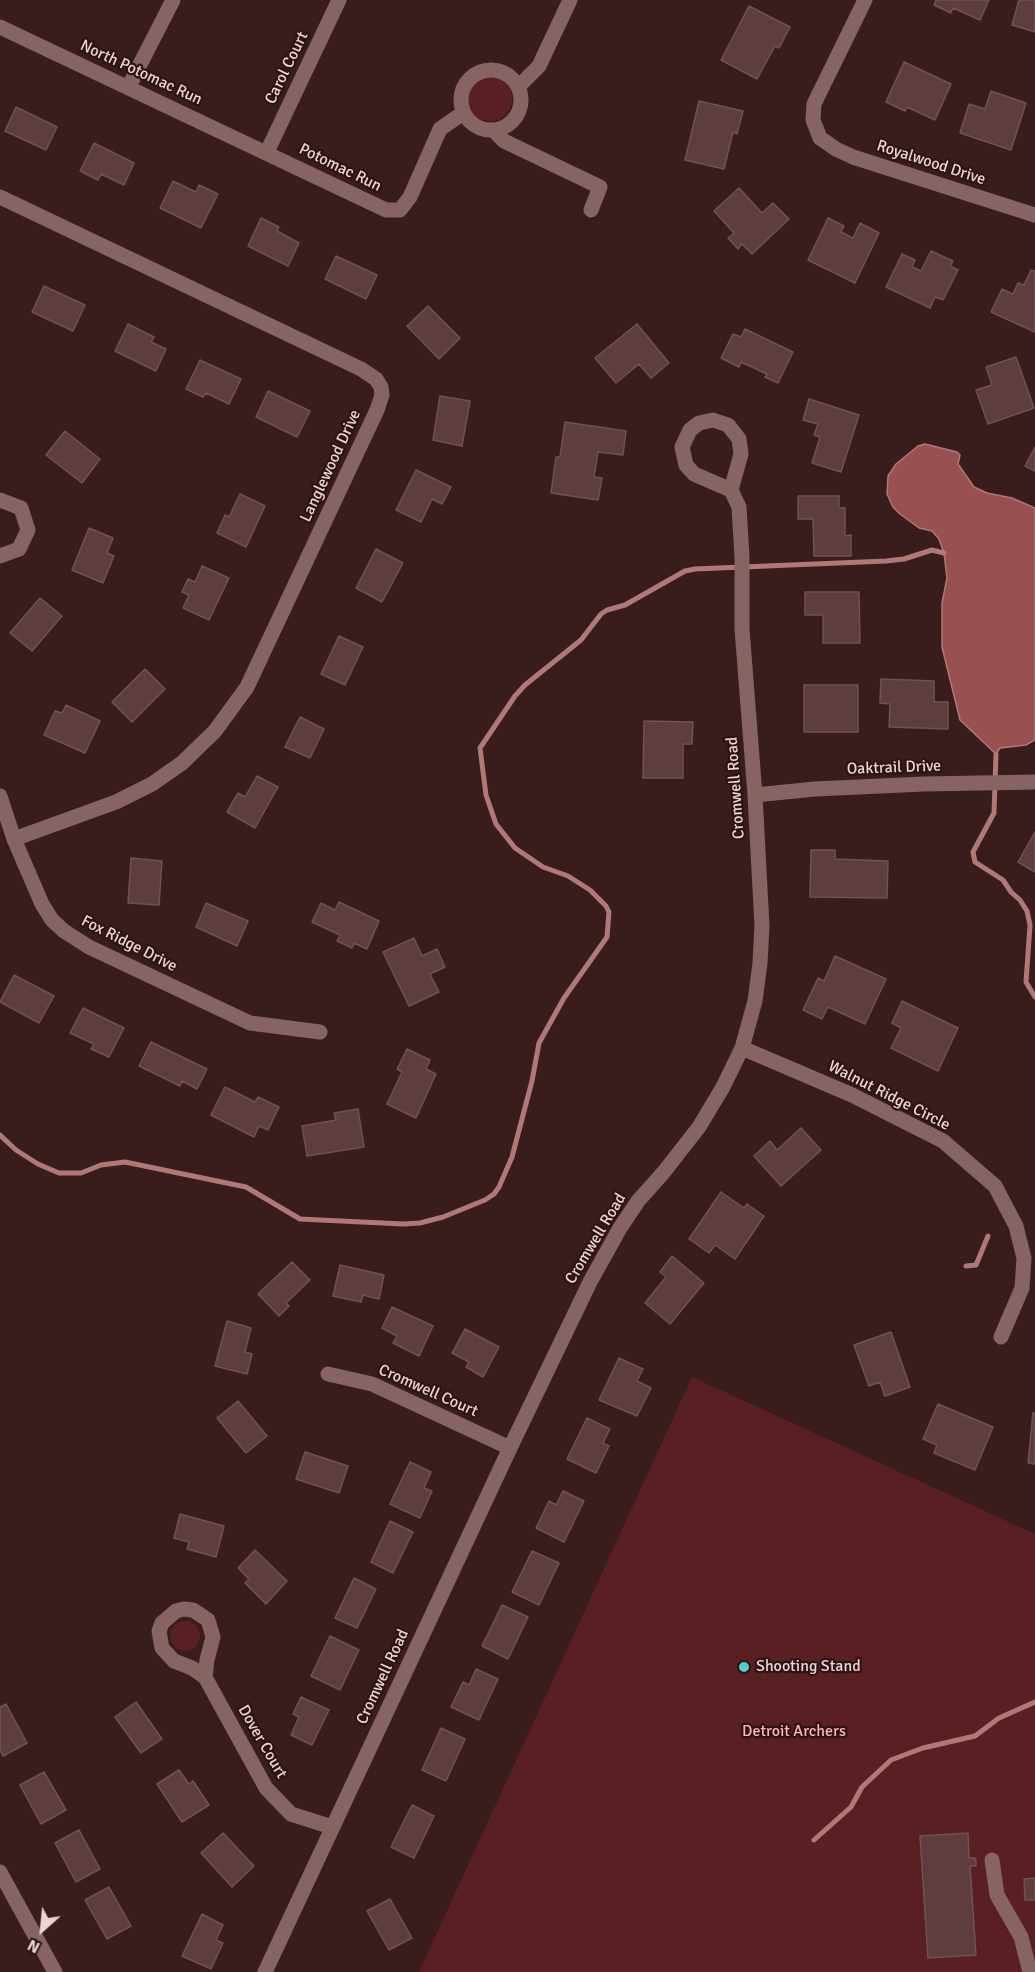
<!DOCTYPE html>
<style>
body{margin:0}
#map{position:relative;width:1035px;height:1972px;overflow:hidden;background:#391d1d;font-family:Signika,sans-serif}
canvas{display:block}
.north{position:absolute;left:12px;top:1900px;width:60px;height:60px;-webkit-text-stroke:4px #2f1314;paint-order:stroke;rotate:207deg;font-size:16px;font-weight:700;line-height:24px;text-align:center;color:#e9d5d4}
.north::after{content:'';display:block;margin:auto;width:21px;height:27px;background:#e9d5d4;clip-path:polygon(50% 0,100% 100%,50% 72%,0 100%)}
</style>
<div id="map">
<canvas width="1035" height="1972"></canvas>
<div class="north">N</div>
</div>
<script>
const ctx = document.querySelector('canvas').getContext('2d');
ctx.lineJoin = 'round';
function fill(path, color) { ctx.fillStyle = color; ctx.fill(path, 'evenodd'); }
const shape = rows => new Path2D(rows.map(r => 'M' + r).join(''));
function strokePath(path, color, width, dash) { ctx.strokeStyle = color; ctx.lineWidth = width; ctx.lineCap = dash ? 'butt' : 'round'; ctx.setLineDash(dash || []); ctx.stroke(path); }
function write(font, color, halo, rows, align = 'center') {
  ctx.font = font + ' Signika,sans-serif'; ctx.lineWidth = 4.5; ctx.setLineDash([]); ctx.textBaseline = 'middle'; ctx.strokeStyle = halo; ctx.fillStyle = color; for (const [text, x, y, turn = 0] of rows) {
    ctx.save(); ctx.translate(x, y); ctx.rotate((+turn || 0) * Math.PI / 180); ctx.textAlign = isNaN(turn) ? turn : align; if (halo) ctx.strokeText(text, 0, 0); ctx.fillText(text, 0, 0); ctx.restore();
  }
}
fill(shape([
 '468 99a22 22 0 1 1 44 0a22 22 0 1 1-44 0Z',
 [692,1377,1035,1534,1035,1972,419,1972],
 '170 1636a15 15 0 1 1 30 0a15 15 0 1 1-30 0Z'
]), '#5a1f23');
const water = shape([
 [925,444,957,452,960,455,958,464,974,487,987,493,1012,498,1035,508,1035,740,1026,745,1000,748,996,754,960,720,942,647,942,603,947,578,944,553,939,539,932,531,919,528,900,514,893,507,887,494,888,476,896,464,918,446,925,444]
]);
fill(water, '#985051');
strokePath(water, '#b07878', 1.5);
strokePath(shape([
 [996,754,994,813,973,852,975,862,1003,880,1011,892,1020,900,1027,911,1030,925,1026,982,1035,997],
 [0,1135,16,1150,38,1164,59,1173,81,1173,101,1165,125,1162,246,1187,300,1219,403,1224,420,1223,443,1217,485,1200,494,1194,499,1187,512,1157,532,1081,539,1043,564,998,607,937,609,912,606,906,590,890,568,876,543,867,515,848,496,824,486,795,480,748,515,696,525,685,581,640,601,614,607,610,625,605,685,571,695,569,886,561,904,559,932,550,944,553],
 [966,1266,976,1265,988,1236],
 [814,1840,851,1807,862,1787,891,1760,923,1748,975,1736,999,1718,1035,1702]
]), '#b07878', 5);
const building = shape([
 [936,0,989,0,980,20,953,8,951,13,934,5,936,0],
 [1019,0,1035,0,1035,32,1012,25,1019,0],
 [749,6,790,27,779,48,775,46,757,79,721,60,749,6],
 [904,62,951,84,935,120,907,107,905,111,886,102,904,62],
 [991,91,1026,103,1011,150,960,133,969,104,985,109,991,91],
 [699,101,743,111,737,134,733,132,724,169,685,160,699,101],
 [16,107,57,127,46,150,5,131,16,107],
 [94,143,134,163,124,185,101,174,98,180,80,171,94,143],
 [173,181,196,192,199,185,218,194,201,228,160,208,173,181],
 [739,188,762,213,773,203,789,219,752,254,742,244,738,249,728,238,734,233,714,211,739,188],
 [261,218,279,227,277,231,299,243,288,266,248,246,261,218],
 [828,218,844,226,841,232,853,238,860,223,879,233,855,283,808,260,828,218],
 [931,251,953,261,950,266,958,270,943,300,935,297,930,308,886,287,902,254,915,260,912,267,921,271,931,251],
 [336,256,377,275,366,299,325,279,336,256],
 [1031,270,1035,271,1035,332,991,312,1002,289,1013,294,1018,283,1024,285,1031,270],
 [44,286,85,305,73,331,32,312,44,286],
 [428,306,460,338,439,359,407,326,428,306],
 [128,324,154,337,151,342,166,349,156,371,115,351,128,324],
 [637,324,669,363,651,378,639,364,616,383,595,358,637,324],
 [745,329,793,352,778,383,765,377,767,374,741,362,739,367,721,358,733,334,741,337,745,329],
 [1016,357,1034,408,988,424,976,390,992,385,986,367,1016,357],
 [200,360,241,379,229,404,206,393,203,397,186,389,200,360],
 [268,391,310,411,297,437,256,417,268,391],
 [440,396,470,401,462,446,433,440,440,396],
 [809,399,859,415,841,472,812,463,820,437,814,435,818,424,803,420,809,399],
 [565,422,626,431,623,455,598,452,594,477,602,478,598,500,551,493,556,457,560,457,565,422],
 [65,431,100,459,82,483,46,455,65,431],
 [1035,447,1035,471,1025,466,1035,447],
 [416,470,451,487,442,504,432,499,421,522,396,510,416,470],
 [240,494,265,506,246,547,217,533,225,515,229,517,240,494],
 [798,496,839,496,839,508,845,508,845,536,851,535,851,556,814,556,813,519,798,519,798,496],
 [89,528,113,538,107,553,114,556,103,583,72,570,89,528],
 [376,549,403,563,382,602,356,588,376,549],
 [202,566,229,578,209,620,183,608,189,595,182,592,188,579,195,582,202,566],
 [805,592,859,592,860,643,823,643,823,615,805,615,805,592],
 [40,598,62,616,32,651,10,633,40,598],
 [339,636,363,647,345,685,321,674,339,636],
 [145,669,165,689,132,722,112,702,145,669],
 [881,679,934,681,934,702,948,702,948,729,889,727,890,704,880,703,881,679],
 [804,685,858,685,858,732,804,732,804,685],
 [66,705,100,721,85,753,44,735,55,711,62,713,66,705],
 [300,717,324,729,310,758,285,747,300,717],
 [644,721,693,722,692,744,683,744,683,778,643,778,644,721],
 [257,776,278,787,255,828,227,812,238,793,245,797,257,776],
 [1035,832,1035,872,1018,862,1035,832],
 [811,850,835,850,835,859,888,861,887,898,810,897,811,850],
 [131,858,162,861,159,905,128,903,131,858],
 [339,902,379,921,367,949,354,943,352,948,337,941,340,935,312,922,321,903,335,910,339,902],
 [206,903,248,921,237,946,196,927,206,903],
 [414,938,422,956,437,949,445,967,430,974,439,992,409,1006,383,952,414,938],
 [835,956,886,979,865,1024,828,1007,822,1019,803,1010,818,978,824,981,835,956],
 [14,975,54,996,39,1023,0,1002,14,975],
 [902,1001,958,1028,938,1071,891,1048,901,1028,892,1023,902,1001],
 [83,1008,124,1028,109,1057,91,1049,94,1044,70,1033,83,1008],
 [151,1042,207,1069,197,1089,182,1081,180,1086,139,1066,151,1042],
 [407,1049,430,1060,426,1069,436,1074,416,1118,387,1104,402,1072,397,1069,407,1049],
 [225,1087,255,1102,258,1097,279,1107,268,1130,259,1126,254,1137,211,1115,225,1087],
 [358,1109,364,1147,307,1156,302,1126,336,1120,334,1113,358,1109],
 [801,1128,821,1150,781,1186,754,1156,770,1141,777,1150,801,1128],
 [721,1192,744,1208,747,1204,764,1216,735,1259,715,1245,709,1253,689,1239,721,1192],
 [672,1256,704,1283,670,1324,645,1303,666,1277,660,1272,672,1256],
 [292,1262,310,1280,286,1303,289,1306,279,1316,258,1294,292,1262],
 [340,1265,384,1275,379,1299,363,1295,361,1302,333,1296,340,1265],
 [392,1307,433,1326,419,1356,393,1343,397,1336,382,1328,392,1307],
 [227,1321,251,1328,245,1352,252,1354,247,1374,215,1366,227,1321],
 [465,1329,499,1347,483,1377,466,1367,469,1362,452,1353,465,1329],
 [891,1332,910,1387,885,1396,880,1382,869,1386,854,1345,891,1332],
 [619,1358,643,1369,637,1381,651,1388,637,1416,599,1400,619,1358],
 [238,1401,267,1436,246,1453,217,1418,238,1401],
 [938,1404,993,1427,975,1470,934,1453,937,1445,923,1439,938,1404],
 [1033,1413,1035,1413,1035,1464,1028,1463,1033,1413],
 [587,1418,610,1429,603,1443,609,1446,596,1473,567,1459,587,1418],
 [305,1452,348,1466,339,1493,296,1479,305,1452],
 [410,1462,431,1472,424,1488,432,1491,420,1518,390,1504,410,1462],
 [563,1491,584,1501,564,1542,536,1528,549,1501,556,1505,563,1491],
 [180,1514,224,1526,216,1557,187,1549,189,1542,174,1538,180,1514],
 [390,1521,413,1532,393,1573,371,1562,390,1521],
 [255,1550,287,1581,266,1604,245,1583,249,1579,238,1568,255,1550],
 [532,1551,559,1563,539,1605,512,1592,532,1551],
 [354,1578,376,1589,357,1628,335,1618,354,1578],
 [502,1605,528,1617,508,1659,482,1646,502,1605],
 [330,1636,359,1650,340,1690,311,1676,330,1636],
 [476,1669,498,1679,479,1720,451,1707,463,1682,469,1685,476,1669],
 [301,1697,329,1710,312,1745,291,1735,299,1717,293,1714,301,1697],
 [136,1702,162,1739,141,1753,115,1717,136,1702],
 [6,1704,27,1743,3,1756,0,1750,0,1707,6,1704],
 [441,1728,465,1739,446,1781,422,1770,441,1728],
 [179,1770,189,1784,193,1781,209,1805,182,1822,157,1784,179,1770],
 [44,1772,66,1810,41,1824,20,1785,44,1772],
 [412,1805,434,1816,414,1858,391,1847,412,1805],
 [79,1830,100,1869,76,1882,55,1843,79,1830],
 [223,1833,254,1866,232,1887,201,1853,223,1833],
 [968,1833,969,1858,975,1858,976,1862,976,1866,970,1866,976,1955,928,1958,920,1836,968,1833],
 [1035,1878,1035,1900,1025,1900,1024,1879,1035,1878],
 [109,1887,131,1926,107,1939,85,1900,109,1887],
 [390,1899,412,1938,389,1950,367,1911,390,1899],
 [202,1914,223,1925,216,1940,223,1943,211,1969,182,1956,202,1914]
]);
fill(building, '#5d3d3d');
strokePath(building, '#725150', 1.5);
strokePath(shape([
 [865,0,814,104,813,120,820,138,836,149,853,157,1035,215],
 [0,27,386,210,400,210,410,197,440,129,463,113],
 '461 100a30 30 0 1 1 60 0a30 30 0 1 1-60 0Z',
 [129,86,173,0],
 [519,86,539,66,570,0],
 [493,130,504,141,600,187,591,210],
 [267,152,339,0],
 [0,197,361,369,376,379,381,387,382,395,377,410,247,687,215,731,182,763,152,784,116,802,14,839],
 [0,500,21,508,28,530,19,549,0,556],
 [755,795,815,789,924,784,1035,782],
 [0,796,14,839,42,904,52,920,64,931,89,947,250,1023,320,1032],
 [742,1048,852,1095,943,1141,995,1186,1016,1226,1024,1258,1022,1288,1001,1337],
 [328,1374,372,1384,510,1448],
 [205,1677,192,1668,174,1661,162,1648,159,1631,162,1623,176,1611,184,1609,193,1610,208,1620,213,1637,207,1660,205,1677,266,1788,291,1814,332,1827],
 [992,1860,997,1895,1021,1937,1030,1972],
 [0,1872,55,1972],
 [265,1972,510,1448,590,1282,620,1228,638,1201,663,1173,699,1127,723,1087,742,1048,755,1001,760,963,762,926,755,795,742,629,742,557,739,507,731,490,741,454,739,439,728,425,713,420,699,423,690,430,682,447,686,465,694,474,731,490]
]), '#856463', 15);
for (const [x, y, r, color] of [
 [744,1667,6,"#51ccd2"]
]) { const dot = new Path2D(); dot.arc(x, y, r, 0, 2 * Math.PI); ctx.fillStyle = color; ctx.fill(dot); strokePath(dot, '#2f1314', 2); }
write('16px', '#e9d5d4', '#2f1314', [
 ["Carol Court",287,68,-64],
 ["North Potomac Run",141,73,25],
 ["Royalwood Drive",931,163,18],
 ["Potomac Run",340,168,26],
 ["Langlewood Drive",331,466,-65],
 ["Oaktrail Drive",894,768,-2],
 ["Cromwell Road",736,788,-94],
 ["Fox Ridge Drive",129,944,27],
 ["Walnut Ridge Circle",889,1096,27],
 ["Cromwell Road",596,1239,-59],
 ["Cromwell Court",428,1391,24],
 ["Cromwell Road",383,1677,-65],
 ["Dover Court",262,1742,60]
]);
write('16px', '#e9d5d4', '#2f1314', [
 ["Shooting Stand",756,1667]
], 'left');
write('16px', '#f9b8b7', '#2f1314', [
 ["Detroit Archers",794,1732]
]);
</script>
